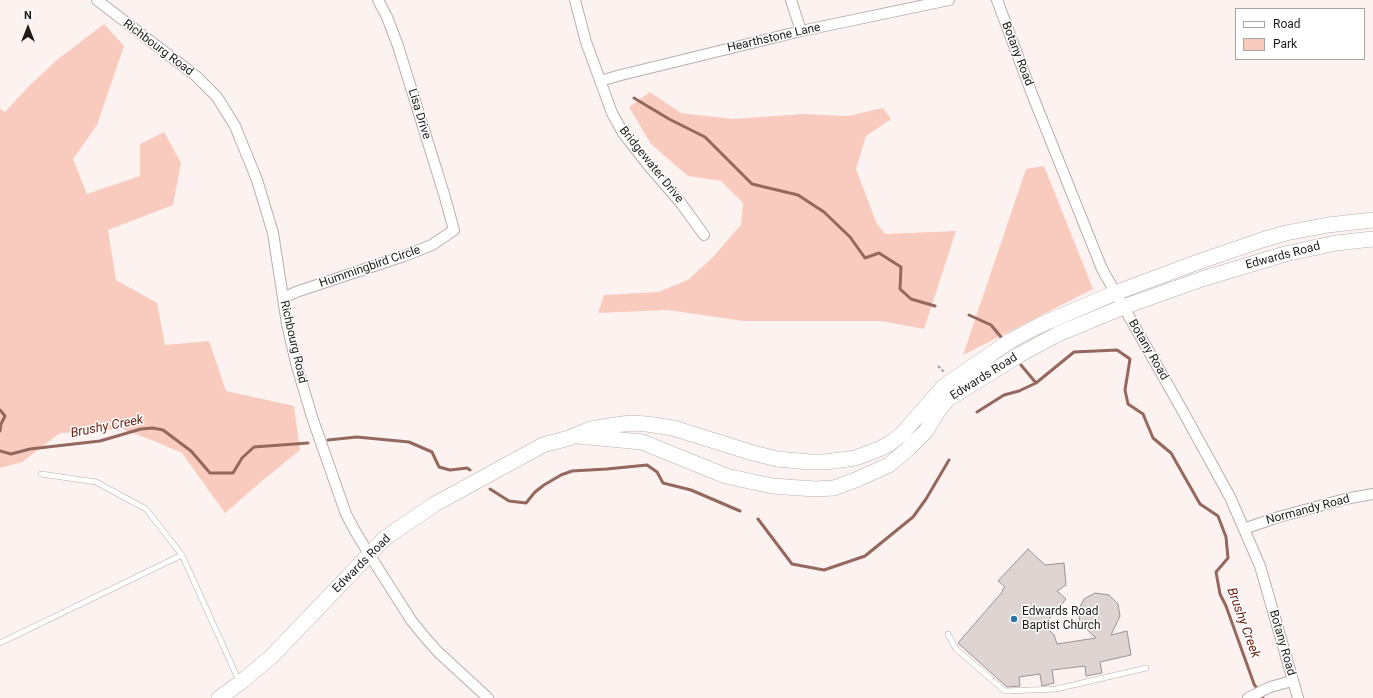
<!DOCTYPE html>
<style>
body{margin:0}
#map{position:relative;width:1373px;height:698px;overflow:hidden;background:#fcf3f1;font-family:Roboto,sans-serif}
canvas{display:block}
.legend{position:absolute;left:1235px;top:8px;width:130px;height:52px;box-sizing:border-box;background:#fff;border:1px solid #a5a4a4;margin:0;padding:5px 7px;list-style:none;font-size:12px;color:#1f1c1b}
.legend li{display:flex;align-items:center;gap:8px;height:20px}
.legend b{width:20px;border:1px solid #a5a4a4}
.north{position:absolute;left:8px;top:8px;width:40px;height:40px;-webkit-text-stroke:3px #fff;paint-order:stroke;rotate:0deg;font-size:11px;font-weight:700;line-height:16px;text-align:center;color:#1f1c1b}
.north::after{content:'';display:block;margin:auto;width:14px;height:18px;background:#1f1c1b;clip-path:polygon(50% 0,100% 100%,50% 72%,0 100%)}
</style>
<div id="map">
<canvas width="1373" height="698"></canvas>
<ul class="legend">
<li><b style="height:5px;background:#fff"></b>Road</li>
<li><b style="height:11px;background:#f9cbbf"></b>Park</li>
</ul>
<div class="north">N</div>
</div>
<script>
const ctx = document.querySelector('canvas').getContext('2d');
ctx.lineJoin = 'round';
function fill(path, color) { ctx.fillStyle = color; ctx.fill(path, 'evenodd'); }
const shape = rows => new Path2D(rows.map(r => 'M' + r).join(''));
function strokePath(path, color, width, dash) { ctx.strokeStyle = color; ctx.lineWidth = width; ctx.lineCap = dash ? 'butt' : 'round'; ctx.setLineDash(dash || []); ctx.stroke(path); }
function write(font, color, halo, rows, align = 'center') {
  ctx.font = font + ' Roboto,sans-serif'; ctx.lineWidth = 3; ctx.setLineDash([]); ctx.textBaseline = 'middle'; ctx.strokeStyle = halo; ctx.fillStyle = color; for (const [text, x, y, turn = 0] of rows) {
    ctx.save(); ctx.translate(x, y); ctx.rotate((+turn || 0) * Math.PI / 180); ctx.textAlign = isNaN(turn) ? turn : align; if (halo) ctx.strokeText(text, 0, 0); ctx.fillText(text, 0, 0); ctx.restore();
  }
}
fill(shape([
 [104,24,124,46,97,125,73,159,87,194,140,176,140,144,164,132,181,163,173,205,108,230,116,280,157,303,165,345,209,341,226,391,294,406,300,450,262,481,225,513,182,453,154,441,122,429,60,433,22,462,0,468,0,109,5,112,28,87,58,59],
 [650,92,681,113,732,119,803,114,848,116,883,108,891,119,866,136,856,169,876,222,885,234,956,231,924,329,881,321,743,321,668,310,598,313,604,295,658,292,688,280,712,258,741,225,743,203,721,181,688,176,651,144,629,107],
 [1044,166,1093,289,963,355,1026,169]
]), '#f9cbbf');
strokePath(shape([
 [634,98,669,119,705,137,752,184,798,195,824,212,850,237,865,258,879,253,901,267,900,289,911,299,935,306],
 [969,315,991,325,1001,337],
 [1021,365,1036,383],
 [0,410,5,416,1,424,0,431],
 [977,412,1004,395,1019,391,1036,383,1074,352,1117,350,1130,359,1125,390,1128,404,1143,414,1153,438,1171,453,1200,504,1218,516,1226,537,1228,558,1216,572,1220,594,1226,606,1254,684,1263,698],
 [328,440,357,437,409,442,432,452,439,467,450,470,467,468,470,470],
 [0,451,11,454,30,449,100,441,141,429,153,428,163,430,191,451,210,473,233,473,242,458,254,447,308,443],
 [490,489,509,501,526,503,535,492,544,485,561,475,572,471,607,469,647,465,657,472,663,483,691,490,740,511],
 [758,519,792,564,824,570,865,556,913,517,926,499,949,460]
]), '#95685e', 3);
const building = shape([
 [1028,549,1045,565,1064,563,1066,585,1057,591,1066,599,1044,625,1054,635,1057,644,1096,638,1080,623,1078,611,1084,599,1095,593,1109,595,1118,604,1120,616,1111,635,1127,631,1131,655,1100,662,1102,673,1086,676,1085,666,1052,670,1054,683,1042,686,1040,674,1019,677,1020,686,1007,687,958,643,1003,591,1002,590,1005,587,998,581,1028,549]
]);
fill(building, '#ded5d3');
strokePath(building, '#9a9290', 1);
const lane = shape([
 [41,474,96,482,146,509,182,555,239,681],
 [948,634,956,649,1005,691,1056,689,1146,668],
 [0,643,182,555]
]);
const street = shape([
 [97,0,196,76,217,97,235,126,257,180,273,233,287,324,296,363,312,417,346,514,355,531,369,554,411,620,423,635,438,652,488,698],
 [575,0,586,42,612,113,623,133,648,165,680,202,704,235],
 [791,0,801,31],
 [997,0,1032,94,1102,269,1181,408,1230,497,1260,566,1298,698],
 [600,81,621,75,801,31,949,0],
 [283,298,296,292,404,256,432,245,454,230,444,194,398,46,387,17,378,0],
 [1244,529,1275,518,1345,499,1373,494],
 [1248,698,1270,687,1292,681]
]);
const secondary = shape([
 [582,437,589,437,642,442,726,476,772,486,815,489,834,488,858,479,889,465,909,448,926,431,938,411,948,399,1019,355,1058,334,1123,307,1202,279,1285,254,1336,243,1373,239],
 [219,698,240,683,272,656,385,538,435,504,543,445,569,438,591,429,615,425,631,423,647,424,673,428,753,453,777,459,810,462,825,462,855,458,879,449,889,444,902,434,944,386,1010,341,1040,325,1115,293,1198,262,1262,240,1286,233,1328,225,1373,220]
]);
strokePath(lane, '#b7afad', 6);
strokePath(street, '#b7afad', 12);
strokePath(secondary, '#b7afad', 16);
strokePath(shape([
 [938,366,944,372]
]), '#a29c9a', 2, [3, 2]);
strokePath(lane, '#fff', 5);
strokePath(street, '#fff', 10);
strokePath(secondary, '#fff', 15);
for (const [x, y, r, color] of [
 [1014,619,4,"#2975a8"]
]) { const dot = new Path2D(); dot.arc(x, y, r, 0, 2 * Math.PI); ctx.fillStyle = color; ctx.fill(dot); strokePath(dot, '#fff', 1.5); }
write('12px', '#1f1c1b', '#fff', [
 ["Hearthstone Lane",774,38,-13],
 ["Richbourg Road",158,48,37],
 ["Botany Road",1017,54,69],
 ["Lisa Drive",419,114,73],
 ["Bridgewater Drive",651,165,51],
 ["Edwards Road",1283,256,-15],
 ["Hummingbird Circle",370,267,-19],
 ["Richbourg Road",293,342,77],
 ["Botany Road",1148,350,60],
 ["Edwards Road",984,377,-32],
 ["Normandy Road",1308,510,-15],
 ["Edwards Road",362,564,-45],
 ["Botany Road",1282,643,74]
]);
write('12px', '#1f1c1b', '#fff', [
 ["Edwards Road",1022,612],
 ["Baptist Church",1022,626]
], 'left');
write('italic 13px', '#681c0a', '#fff', [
 ["Brushy Creek",107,427,-11],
 ["Brushy Creek",1243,623,70]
]);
</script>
